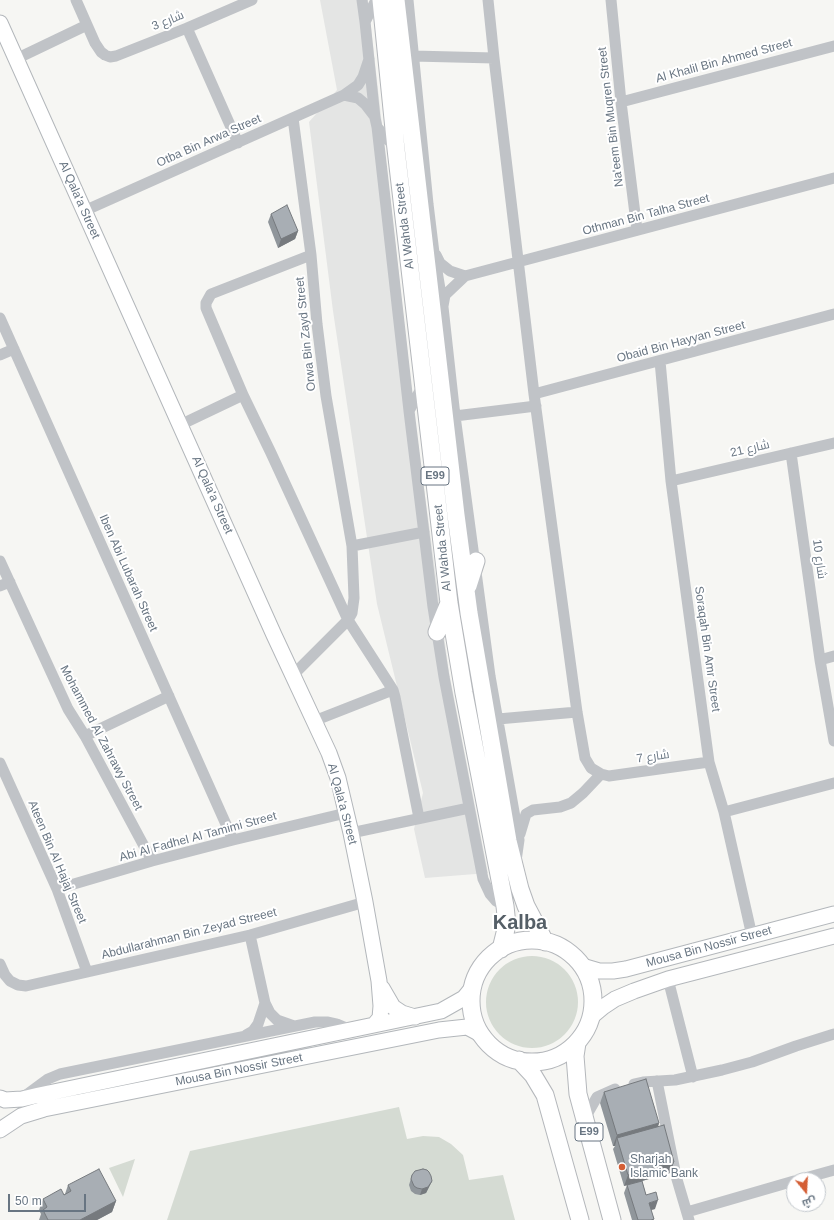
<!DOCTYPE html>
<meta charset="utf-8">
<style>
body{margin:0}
#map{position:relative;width:834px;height:1220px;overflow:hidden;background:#f6f6f3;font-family:Helvetica,Cairo,sans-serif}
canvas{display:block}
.north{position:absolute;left:786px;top:1172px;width:40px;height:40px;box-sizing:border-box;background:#fff;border:1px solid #c3c8cd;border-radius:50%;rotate:162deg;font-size:11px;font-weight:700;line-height:16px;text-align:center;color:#687582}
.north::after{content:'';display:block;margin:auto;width:14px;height:18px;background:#d45e35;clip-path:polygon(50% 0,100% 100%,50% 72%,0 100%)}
.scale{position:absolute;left:8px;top:1194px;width:78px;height:18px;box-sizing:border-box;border:2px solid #687582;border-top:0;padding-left:5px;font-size:12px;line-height:14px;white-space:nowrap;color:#687582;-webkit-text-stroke:3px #fff;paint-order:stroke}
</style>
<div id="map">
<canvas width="834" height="1220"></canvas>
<div class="north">ش</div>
<div class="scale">50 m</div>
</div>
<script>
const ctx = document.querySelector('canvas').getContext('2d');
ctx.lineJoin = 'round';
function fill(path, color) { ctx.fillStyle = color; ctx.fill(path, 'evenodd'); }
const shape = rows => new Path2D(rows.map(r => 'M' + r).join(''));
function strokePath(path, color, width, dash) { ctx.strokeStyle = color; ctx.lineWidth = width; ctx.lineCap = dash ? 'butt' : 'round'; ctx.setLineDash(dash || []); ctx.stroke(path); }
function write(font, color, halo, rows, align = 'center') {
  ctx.font = font + ' Helvetica,Cairo,sans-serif'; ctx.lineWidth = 4; ctx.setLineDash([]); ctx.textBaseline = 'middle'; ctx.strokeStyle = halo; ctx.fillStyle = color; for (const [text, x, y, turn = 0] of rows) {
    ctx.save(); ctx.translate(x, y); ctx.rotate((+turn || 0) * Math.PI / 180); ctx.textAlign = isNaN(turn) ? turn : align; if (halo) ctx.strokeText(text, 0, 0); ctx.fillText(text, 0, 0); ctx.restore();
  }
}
fill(shape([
 [320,0,368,0,416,429,449,672,488,873,425,878,414,829,423,793,377,604,333,311,309,122,337,90]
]), '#e4e5e4');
fill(shape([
 '486 1002a46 46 0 1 1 92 0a46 46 0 1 1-92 0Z',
 [399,1107,407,1139,423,1136,439,1137,451,1144,463,1155,469,1180,503,1175,515,1220,167,1220,190,1151],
 [135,1159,123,1197,109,1168]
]), '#d5dbd3');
const secondary = shape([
 [0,23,274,635,329,753,338,778,351,833,365,902,379,981,381,1006,380,1018,374,1025],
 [582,966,599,971,613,971,626,969,834,914],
 [382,988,393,1007,402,1013,415,1017],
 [591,1017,603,1007,615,999,634,991,668,979,834,936],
 [0,1098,5,1100,22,1099,39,1095,441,1011,464,998,473,987],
 [0,1130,21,1116,44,1109,439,1030,467,1027,482,1035]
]);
const primary = shape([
 [381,0,396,149,449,603,464,693,505,906,507,925,501,949],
 [396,0,456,515,469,613,508,841,520,889,526,906,545,942],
 [468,586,476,561],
 [437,632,449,603],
 '471 1001a61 61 0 1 1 122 0a61 61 0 1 1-122 0Z',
 [577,1043,575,1056,578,1094,612,1220],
 [519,1060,533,1075,545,1095,580,1220]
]);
strokePath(secondary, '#b3b7bb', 17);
strokePath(primary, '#b4b7bb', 19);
strokePath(shape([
 [76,0,95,43,101,52,105,55,110,57,116,56,187,28,252,0],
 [362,0,365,22],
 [376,0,365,22,375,118,377,127,396,149],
 [408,0,428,204,434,253,443,307,455,416,490,676,519,840,516,861],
 [611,0,621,102,637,230],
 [187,28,238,143],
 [413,56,494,58,488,0],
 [494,58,534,394,577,712,585,758,591,768,601,774,609,776,709,762],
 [16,59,87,25],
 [344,95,358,98,365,104,375,117],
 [621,102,834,46],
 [293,118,311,255,317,324,326,396,352,546,354,598,352,613,348,620,293,675],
 [377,127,409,411],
 [84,211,344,95,358,85,363,77,369,59],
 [311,255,211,294,206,303,206,308,243,395,271,453,348,620,393,690],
 [436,255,440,263,450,271,465,276],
 [443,306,445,295,465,276,834,178],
 [0,318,233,840],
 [0,355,14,349],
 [660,361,671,481,709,762,724,812,752,936],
 [423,385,409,411,433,607,444,677,483,879,490,894,496,901,505,906],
 [534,394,834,314],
 [455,416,536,406],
 [180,425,243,395],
 [791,453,820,660,834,741],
 [671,481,834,443],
 [352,546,424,532],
 [0,561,68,709,85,736,152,861],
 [0,586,10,582],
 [820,660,834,656],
 [498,719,577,712],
 [314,721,393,690,395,697,419,818],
 [85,736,169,696],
 [0,763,57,889,87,972],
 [724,812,834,783],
 [351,833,469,808],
 [520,834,526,814,533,810,560,807,571,803,583,793,601,774],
 [57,889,152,861,233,840,346,813],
 [250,935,265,1003,270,1013,277,1020,294,1026],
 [0,964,5,975,10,981,18,985,26,986,250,935,365,902],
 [668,979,693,1077],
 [246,1035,253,1031,258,1024,265,1003],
 [657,1081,676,1176,689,1220],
 [634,1084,643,1082,675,1080,722,1070,752,1062,796,1046,834,1034],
 [25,1096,48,1079,60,1074,315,1022,328,1022,337,1024,351,1030],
 [585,1118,597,1097,615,1089],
 [798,1180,834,1170],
 [687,1212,794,1181]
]), '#c0c3c7', 11);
strokePath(secondary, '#fff', 15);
strokePath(primary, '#fff', 17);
fill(shape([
 [271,214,298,231,295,239,278,248,268,222],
 [604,1092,659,1123,658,1127,674,1162,670,1173,642,1181,646,1195,655,1209,651,1210,654,1220,632,1220,624,1193,627,1185,624,1186,613,1149,615,1146,613,1146,600,1103],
 [412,1175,432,1181,426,1193,420,1195,415,1194,411,1191,409,1185],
 [68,1185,116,1201,112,1212,97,1220,39,1220,41,1214,39,1210,43,1199,65,1194]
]), '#90969b');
fill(shape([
 [298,231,295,239,278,248,281,239],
 [659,1123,655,1134,617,1138,615,1146,613,1146,617,1135],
 [674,1162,670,1173,624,1186,628,1175],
 [432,1181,426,1193,420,1195,422,1189],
 [658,1200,655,1209,646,1211,649,1203],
 [116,1201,112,1212,97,1220,80,1220]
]), '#767a7e');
const building = shape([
 [287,205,298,231,281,239,271,214,287,205],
 [646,1079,659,1123,617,1135,604,1092,646,1079],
 [664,1125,674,1162,628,1175,617,1138,664,1125],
 [99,1169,116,1201,80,1220,48,1220,43,1210,47,1207,43,1199,61,1189,64,1195,71,1191,68,1185,99,1169],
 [423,1169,427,1170,429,1172,431,1176,432,1181,428,1187,422,1189,417,1188,414,1186,411,1179,412,1175,415,1171,423,1169],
 [642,1181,646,1195,656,1192,658,1200,649,1203,654,1219,651,1220,638,1220,627,1185,642,1181]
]);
fill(building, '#a8aeb4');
strokePath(building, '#767a7e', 1);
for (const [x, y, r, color] of [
 [622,1167,4,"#d45e35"]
]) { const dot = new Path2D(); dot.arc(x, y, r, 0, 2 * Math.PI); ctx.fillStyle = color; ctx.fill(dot); strokePath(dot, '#fff', 1.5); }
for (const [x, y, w] of [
 [435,476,28],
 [589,1132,28]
]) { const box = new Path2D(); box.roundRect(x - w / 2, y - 9, w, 18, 3); ctx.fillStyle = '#fff'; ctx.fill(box); strokePath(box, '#687582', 1); }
write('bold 11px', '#687582', null, [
 ["E99",435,476],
 ["E99",589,1132]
]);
write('12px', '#687582', '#fff', [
 ["شارع 3",168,21,-22],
 ["Al Khalil Bin Ahmed Street",724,61,-15],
 ["Na'eem Bin Muqren Street",611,117,-97],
 ["Otba Bin Arwa Street",209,141,-24],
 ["Al Qala'a Street",79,200,66],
 ["Othman Bin Talha Street",646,215,-15],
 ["Al Wahda Street",405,226,-97],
 ["Orwa Bin Zayd Street",306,334,-96],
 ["Obaid Bin Hayyan Street",681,342,-15],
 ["شارع 21",750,449,-13],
 ["Al Qala'a Street",212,495,66],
 ["Al Wahda Street",443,548,-96],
 ["شارع 10",819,559,82],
 ["Iben Abi Lubarah Street",128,573,66],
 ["Soraqah Bin Amr Street",707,649,82],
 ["Mohammed Al Zahrawy Street",101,738,62],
 ["شارع 7",653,757,-8],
 ["Al Qala'a Street",342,804,75],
 ["Abi Al Fadhel Al Tamimi Street",198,837,-15],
 ["Ateen Bin Al Hajaj Street",57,862,67],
 ["Abdullarahman Bin Zeyad Streeet",189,934,-14],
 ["Mousa Bin Nossir Street",709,947,-15],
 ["Mousa Bin Nossir Street",239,1070,-11]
]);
write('12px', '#687582', '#fff', [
 ["Sharjah",630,1160],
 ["Islamic Bank",630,1174]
], 'left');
write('bold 20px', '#555f67', '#fff', [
 ["Kalba",520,923]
]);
</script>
